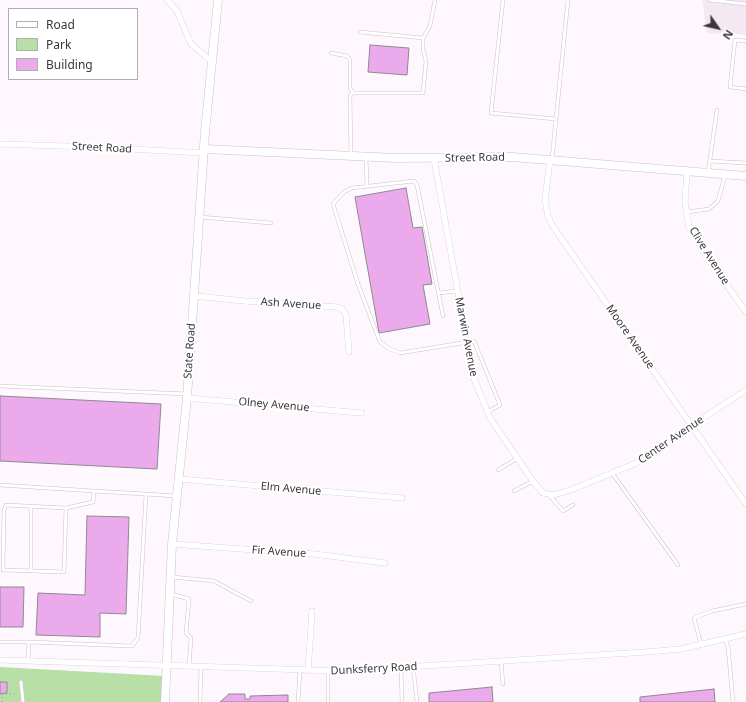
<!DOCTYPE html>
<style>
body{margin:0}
#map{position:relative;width:746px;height:702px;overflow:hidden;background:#fef8fe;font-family:"Noto Sans",sans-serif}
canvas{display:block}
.legend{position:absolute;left:8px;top:8px;width:130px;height:72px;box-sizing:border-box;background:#fff;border:1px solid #b0afb0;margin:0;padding:5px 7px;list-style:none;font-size:12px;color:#3a383a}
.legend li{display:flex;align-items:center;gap:8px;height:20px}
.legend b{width:20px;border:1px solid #b0afb0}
.north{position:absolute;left:698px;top:8px;width:40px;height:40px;-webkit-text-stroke:3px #fff;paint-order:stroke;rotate:124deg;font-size:11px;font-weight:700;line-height:16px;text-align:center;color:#3a383a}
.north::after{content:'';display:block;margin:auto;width:14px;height:18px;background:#3a383a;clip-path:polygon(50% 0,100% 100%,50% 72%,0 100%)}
</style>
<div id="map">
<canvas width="746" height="702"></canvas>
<ul class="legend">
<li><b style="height:5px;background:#fff"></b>Road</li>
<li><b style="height:11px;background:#b7dfa6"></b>Park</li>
<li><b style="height:11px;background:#eaaaeb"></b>Building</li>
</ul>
<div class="north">N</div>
</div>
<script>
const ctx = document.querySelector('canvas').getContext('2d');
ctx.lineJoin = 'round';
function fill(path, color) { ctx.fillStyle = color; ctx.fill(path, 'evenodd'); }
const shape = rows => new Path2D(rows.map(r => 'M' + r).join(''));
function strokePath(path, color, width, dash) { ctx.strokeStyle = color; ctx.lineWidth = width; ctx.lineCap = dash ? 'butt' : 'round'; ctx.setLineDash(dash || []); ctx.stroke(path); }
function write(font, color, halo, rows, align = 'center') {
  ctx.font = font + ' "Noto Sans",sans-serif'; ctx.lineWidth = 4; ctx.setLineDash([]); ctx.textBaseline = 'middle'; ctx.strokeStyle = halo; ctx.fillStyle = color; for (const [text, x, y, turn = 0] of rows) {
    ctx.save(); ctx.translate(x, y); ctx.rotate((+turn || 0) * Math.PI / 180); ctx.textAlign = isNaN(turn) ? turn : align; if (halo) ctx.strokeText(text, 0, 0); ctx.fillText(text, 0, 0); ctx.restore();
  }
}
fill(shape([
 [702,0,746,0,746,35,707,33]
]), '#f4e8f3');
fill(shape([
 [0,667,165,676,165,702,0,702]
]), '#b7dfa6');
const building = shape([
 [370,45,409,48,407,75,368,72,370,45],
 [406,188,413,228,422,227,432,284,423,285,430,324,379,333,355,197,406,188],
 [0,396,161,404,157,469,0,461,0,396],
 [87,516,129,517,126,614,100,613,100,637,36,635,38,593,85,595,87,516],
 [0,587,24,587,23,627,0,627,0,587],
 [0,682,7,682,7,693,0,694,0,682],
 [492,687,493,702,429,702,429,693,492,687],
 [714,689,715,702,640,702,640,697,714,689],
 [229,694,245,694,245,699,250,699,250,696,288,695,288,702,220,702,229,694]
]);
fill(building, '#eaaaeb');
strokePath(building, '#8f898f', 1);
const service = shape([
 [503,0,491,113,556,119],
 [710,0,746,4],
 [423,38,430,26,435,0],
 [746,41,735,40,730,87,746,89],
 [331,53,347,56,350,60,350,88,353,93],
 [351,156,350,96,353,93,423,93,426,61,423,49,423,38,360,32],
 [366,158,367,186],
 [552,159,568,0],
 [709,161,746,163],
 [708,173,717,110],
 [687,212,709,209,718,201,725,176],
 [200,217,271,223],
 [438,293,457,291],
 [443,316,417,185,414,181,352,188,344,192,333,204,358,284,380,342,388,348,400,353,474,341,500,405,487,412],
 [0,386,187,394],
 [498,470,518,458],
 [612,473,678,565],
 [0,485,94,491],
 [514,491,533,481],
 [549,495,563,511,573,505],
 [6,505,66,508,64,572,3,570,4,510,6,505],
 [66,508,93,502,94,491,146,494],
 [31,571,31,506],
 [172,577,214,581,251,601],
 [171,594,189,599,186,633,191,638,189,666],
 [725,639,728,647,733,702],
 [0,642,29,642],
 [701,644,694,618,712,611,746,604],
 [28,660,29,642,132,646,138,638,146,494,175,496],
 [501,661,503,684],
 [413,666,417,702],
 [401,668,402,702],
 [328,672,328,702],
 [21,682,23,702],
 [200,702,201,667],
 [298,702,300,671]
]);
const minor = shape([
 [167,0,177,11,191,44,211,61],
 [0,144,94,147,204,153],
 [434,159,473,376,490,418,533,481,543,493,554,495,573,489,646,459,677,435,746,390],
 [550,159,545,201,548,216,552,225,746,504],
 [687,171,685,202,689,227,708,259,746,312],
 [195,296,245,301,337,307,342,309,346,315,349,352],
 [187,398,362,413],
 [179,479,402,498],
 [172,544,314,554,385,563],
 [0,660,342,671,646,652,681,649,746,634],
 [308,671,312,611]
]);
const secondary = shape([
 [204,149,396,158,512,157,746,176],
 [165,702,172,544,187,398,205,132,218,0]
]);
strokePath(service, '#c8c2c8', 4);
strokePath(minor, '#c8c2c8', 6);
strokePath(secondary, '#c8c2c8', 9);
strokePath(shape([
 [2,702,2,694,18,694]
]), '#a8a4a8', 1.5, [1, 3]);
strokePath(service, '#fff', 3);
strokePath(minor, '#fff', 5.5);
strokePath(secondary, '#fff', 8);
write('11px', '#3a383a', '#fff', [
 ["Street Road",102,148,3],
 ["Street Road",475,158,-1],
 ["Clive Avenue",709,256,58],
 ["Ash Avenue",291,304,4],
 ["Marwin Avenue",466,337,79],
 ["Moore Avenue",630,337,55],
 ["State Road",190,351,-86],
 ["Olney Avenue",274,405,5],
 ["Center Avenue",671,440,-34],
 ["Elm Avenue",291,489,5],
 ["Fir Avenue",279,552,4],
 ["Dunksferry Road",374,669,-3]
]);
</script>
